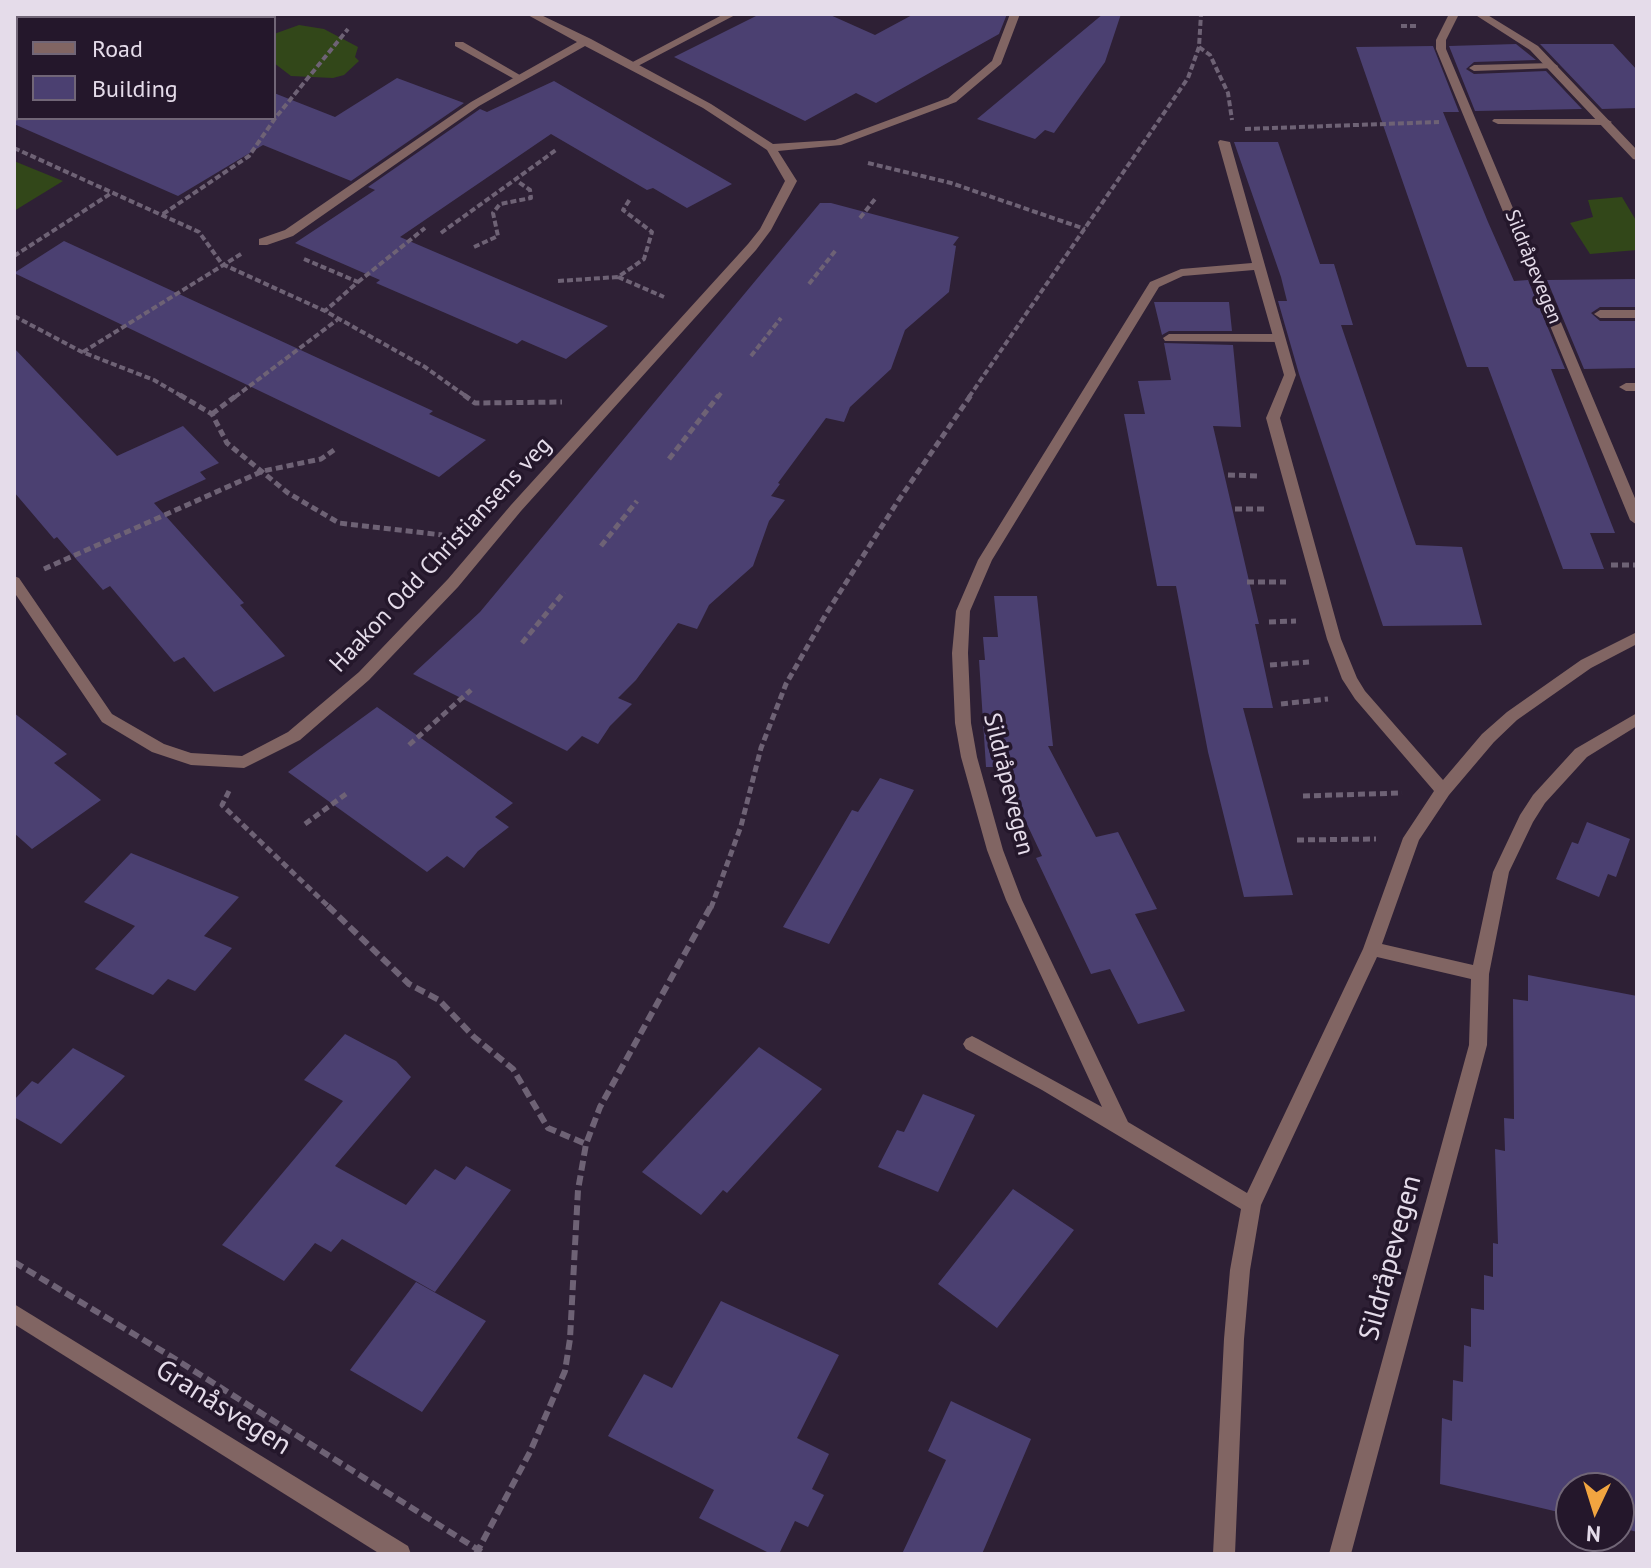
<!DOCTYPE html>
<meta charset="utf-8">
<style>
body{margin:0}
#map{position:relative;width:1651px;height:1568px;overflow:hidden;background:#2e2035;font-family:"PT Sans",sans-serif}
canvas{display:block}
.frame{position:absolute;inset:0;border:16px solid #e5dcea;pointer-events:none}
.legend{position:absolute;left:16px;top:16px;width:260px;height:104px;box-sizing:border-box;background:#24172b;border:2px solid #716677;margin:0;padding:10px 14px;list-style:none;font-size:24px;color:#e5dcea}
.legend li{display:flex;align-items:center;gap:16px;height:40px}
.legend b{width:40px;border:2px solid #716677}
.north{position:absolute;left:1555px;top:1472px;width:80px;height:80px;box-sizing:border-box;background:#24172b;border:2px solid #716677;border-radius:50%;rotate:184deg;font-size:22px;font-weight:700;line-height:32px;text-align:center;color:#e5dcea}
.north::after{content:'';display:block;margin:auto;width:28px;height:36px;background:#f1a540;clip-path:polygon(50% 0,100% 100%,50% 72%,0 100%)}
</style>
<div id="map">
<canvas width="1651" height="1568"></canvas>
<div class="frame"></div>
<ul class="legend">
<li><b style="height:10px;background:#816563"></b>Road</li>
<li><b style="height:22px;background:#4b4071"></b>Building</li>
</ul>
<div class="north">N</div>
</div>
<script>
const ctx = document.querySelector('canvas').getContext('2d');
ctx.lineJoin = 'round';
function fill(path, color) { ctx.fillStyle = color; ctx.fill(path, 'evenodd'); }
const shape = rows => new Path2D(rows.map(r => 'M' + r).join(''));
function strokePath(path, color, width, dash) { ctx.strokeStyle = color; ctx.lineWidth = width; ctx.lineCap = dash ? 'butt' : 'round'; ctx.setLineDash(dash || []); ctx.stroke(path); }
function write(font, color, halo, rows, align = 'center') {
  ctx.font = font + ' "PT Sans",sans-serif'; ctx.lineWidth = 7; ctx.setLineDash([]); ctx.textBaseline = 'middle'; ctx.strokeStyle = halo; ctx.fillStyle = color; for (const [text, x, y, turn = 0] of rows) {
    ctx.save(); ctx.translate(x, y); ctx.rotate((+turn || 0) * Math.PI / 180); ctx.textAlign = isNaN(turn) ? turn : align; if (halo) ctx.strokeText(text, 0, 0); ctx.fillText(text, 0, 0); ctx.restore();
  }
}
fill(shape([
 [299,25,324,29,358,47,355,57,359,61,344,75,333,78,291,76,274,63,274,34],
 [14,161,63,181,14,211],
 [1622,197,1637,222,1637,250,1590,254,1570,223,1593,217,1588,200]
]), '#324719');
fill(shape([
 [760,14,828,14,875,35,914,14,1007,14,999,34,876,103,856,93,805,121,674,57],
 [1103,14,1121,14,1105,62,1054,133,1045,130,1035,139,977,119],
 [1516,44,1536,60,1474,62,1466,69,1474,74,1546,71,1582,109,1475,111,1449,46],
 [1540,44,1613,44,1637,70,1637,108,1602,109],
 [1433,46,1459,112,1443,112,1488,222,1514,281,1528,280,1565,369,1551,369,1615,533,1590,533,1604,569,1563,569,1488,367,1467,367,1356,47],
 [397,78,464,103,351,181,263,145,178,196,14,124,14,118,274,118,274,93,335,117],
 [554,81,732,184,687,208,653,188,647,190,551,134,400,237,608,326,566,359,522,340,517,344,376,283,380,280,295,243,375,190,368,187,480,109,487,112],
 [1234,142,1278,142,1320,264,1334,264,1353,325,1341,325,1416,545,1462,547,1482,625,1383,626,1299,374,1278,301,1287,301,1281,277],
 [820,203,831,203,959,237,953,245,956,246,949,292,905,330,891,369,850,407,844,422,826,418,778,483,780,484,771,496,785,500,769,521,753,566,709,605,697,629,678,623,636,680,618,698,632,704,610,726,598,744,582,736,567,751,413,674,480,612],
 [64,241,433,411,429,414,486,440,439,477,14,273],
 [1637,279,1637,307,1600,307,1591,313,1600,321,1637,321,1637,368,1584,369,1547,280],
 [1154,302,1229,302,1232,331,1169,331,1162,335],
 [1164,343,1233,345,1241,427,1213,426,1259,624,1255,624,1273,708,1243,708,1293,895,1244,897,1208,752,1176,586,1157,586,1124,414,1145,414,1138,381,1171,380],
 [14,348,117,456,183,426,219,463,200,472,206,479,154,503,244,603,240,605,285,656,214,692,184,657,174,662,110,586,103,590,57,537,54,539,14,492],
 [994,596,1037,596,1053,746,1048,746,1096,837,1118,832,1157,909,1135,914,1185,1011,1138,1024,1110,969,1091,974,1036,858,1042,856,1000,767,986,767,979,660,985,660,983,637,998,637],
 [377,707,513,803,495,817,509,827,478,851,464,868,447,856,427,872,288,772],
 [14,713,67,754,54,763,101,800,32,849,14,833],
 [880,778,914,790,829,944,783,927,852,810,858,812],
 [1587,822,1630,839,1616,877,1608,874,1599,897,1556,879,1572,842,1578,844],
 [131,853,239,897,204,936,232,948,195,991,168,979,153,995,95,969,135,926,84,902],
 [1528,975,1637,996,1637,1532,1619,1527,1619,1488,1571,1488,1571,1515,1440,1484,1442,1418,1452,1421,1453,1380,1463,1382,1464,1345,1471,1347,1471,1308,1484,1310,1484,1275,1493,1277,1493,1243,1498,1244,1495,1149,1505,1151,1504,1118,1514,1119,1513,999,1528,1001],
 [345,1034,396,1061,411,1077,335,1166,406,1205,435,1169,455,1180,466,1166,511,1190,435,1292,342,1239,331,1252,315,1243,284,1281,222,1245,343,1101,304,1080],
 [759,1047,822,1089,727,1193,723,1190,701,1215,642,1172],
 [73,1048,125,1076,61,1144,14,1117,14,1100,32,1081,38,1084],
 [923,1094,975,1115,938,1192,878,1167,897,1130,904,1132],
 [1013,1189,1074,1230,997,1328,938,1284],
 [416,1282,486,1321,422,1412,350,1370],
 [721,1301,839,1355,797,1438,829,1454,812,1489,824,1495,808,1527,795,1521,779,1554,771,1554,699,1518,714,1490,608,1436,644,1374,672,1388],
 [951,1401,1031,1439,982,1554,902,1554,946,1460,928,1451]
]), '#4b4071');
strokePath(shape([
 [162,14,175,17],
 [85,18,92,14],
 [1401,26,1416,26],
 [1199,47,1210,55,1228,93,1232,120],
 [14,59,18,57],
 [14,119,18,118],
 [1245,129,1439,122],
 [14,148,199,232,222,264,325,311,425,367,467,397],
 [868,163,951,183,1085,229],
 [163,214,249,156,276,117,348,29],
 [860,218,875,199],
 [441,233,556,150],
 [474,247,498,236,493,213,500,204,531,198,530,190,517,181],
 [14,256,110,194],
 [304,259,358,282,325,311],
 [618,277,664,297],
 [558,281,618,277,644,259,652,232,623,210,630,199],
 [358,282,425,228],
 [809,284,836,250],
 [14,316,82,352,154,380,183,397],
 [83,352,241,254],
 [751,356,781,318],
 [235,397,337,320],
 [718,397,721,393],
 [969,397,1188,78,1199,47,1201,14]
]), '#6e6275', 4, [6, 3]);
strokePath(shape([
 [180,395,212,414,227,443,288,493,339,523,442,535],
 [464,395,475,403,562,402],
 [212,414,237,395],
 [669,459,719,395],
 [1228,475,1259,476],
 [1235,509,1266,509],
 [601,546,637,501],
 [1611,565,1637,565],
 [44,569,263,471,321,459,334,450],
 [1247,582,1286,582],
 [1269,622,1296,621],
 [522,643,564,592],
 [1270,665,1309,662],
 [1281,704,1328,699],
 [409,745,471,690],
 [229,791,222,805,330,908],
 [1303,796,1402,793],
 [305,824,346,794],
 [1297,840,1376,839],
 [711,908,741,826,761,748,786,684,826,614,898,501,971,395]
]), '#6e6275', 5, [7, 4]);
strokePath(shape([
 [328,906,409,984,439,1000,474,1037,513,1069,548,1128,586,1144],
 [14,1262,172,1357,485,1554],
 [476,1554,530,1452,565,1371,570,1339,578,1190,586,1144,600,1107,711,906]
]), '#6e6275', 6, [10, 5]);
fill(shape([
 [724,14,737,14,636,67,627,65,724,14],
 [455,42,463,42,525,78,516,80,455,46,455,42],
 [1553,63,1558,66,1557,68,1474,71,1469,68,1474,65,1553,63],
 [1494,119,1606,119,1612,122,1606,125,1498,124,1492,121,1494,119],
 [1637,310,1637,318,1600,318,1594,314,1600,310,1637,310],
 [1169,334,1279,334,1285,338,1279,342,1165,341,1163,338,1169,334],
 [1637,383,1637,391,1626,391,1619,387,1626,383,1637,383]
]), '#816563');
fill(shape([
 [526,14,539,14,591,39,711,104,773,144,835,140,948,98,992,61,1010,14,1020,14,1001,64,956,102,841,145,778,151,797,181,771,230,756,250,521,511,458,587,369,680,300,740,244,768,191,765,152,752,102,722,14,592,14,576,19,578,112,714,164,744,191,753,242,756,288,732,359,672,448,579,511,505,748,244,760,229,785,181,767,150,703,108,585,46,479,106,293,236,267,245,259,245,259,239,285,230,471,102,577,42,526,14],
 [1449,14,1459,14,1446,40,1446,49,1637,503,1637,525,1630,520,1436,49,1436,40,1449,14],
 [1474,14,1486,14,1538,46,1637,150,1637,160,1633,159,1530,50,1474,14],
 [1220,140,1230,142,1296,375,1280,418,1341,639,1357,678,1365,691,1443,780,1482,734,1507,712,1581,660,1637,632,1637,644,1591,668,1517,720,1494,742,1449,795,1419,840,1382,944,1473,965,1493,872,1520,815,1533,795,1575,749,1637,713,1637,726,1587,757,1545,803,1533,822,1509,872,1489,974,1487,1045,1351,1554,1329,1554,1469,1045,1471,979,1377,957,1261,1205,1250,1270,1244,1339,1235,1554,1213,1554,1224,1339,1230,1270,1241,1209,1042,1090,966,1049,963,1044,966,1039,972,1036,978,1039,1102,1107,1006,900,987,850,961,757,955,723,952,653,956,611,978,560,1150,282,1181,269,1252,263,1218,142,1220,140],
 [1254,270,1284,375,1266,418,1327,639,1342,679,1355,699,1434,791,1403,838,1363,949,1247,1193,1128,1122,1022,900,1003,850,977,757,971,723,968,653,970,611,992,560,1159,287,1183,276,1254,270]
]), '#816563');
fill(shape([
 [14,1304,408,1546,411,1554,380,1554,14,1324,14,1304]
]), '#816563');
write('20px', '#e5dcea', '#24172b', [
 ["Sildråpevegen",1533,267,68]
]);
write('24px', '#e5dcea', '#24172b', [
 ["Haakon Odd Christiansens veg",441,555,-47],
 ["Sildråpevegen",1008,784,76]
]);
write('28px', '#e5dcea', '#24172b', [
 ["Sildråpevegen",1391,1258,-75],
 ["Granåsvegen",223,1408,32]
]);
</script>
